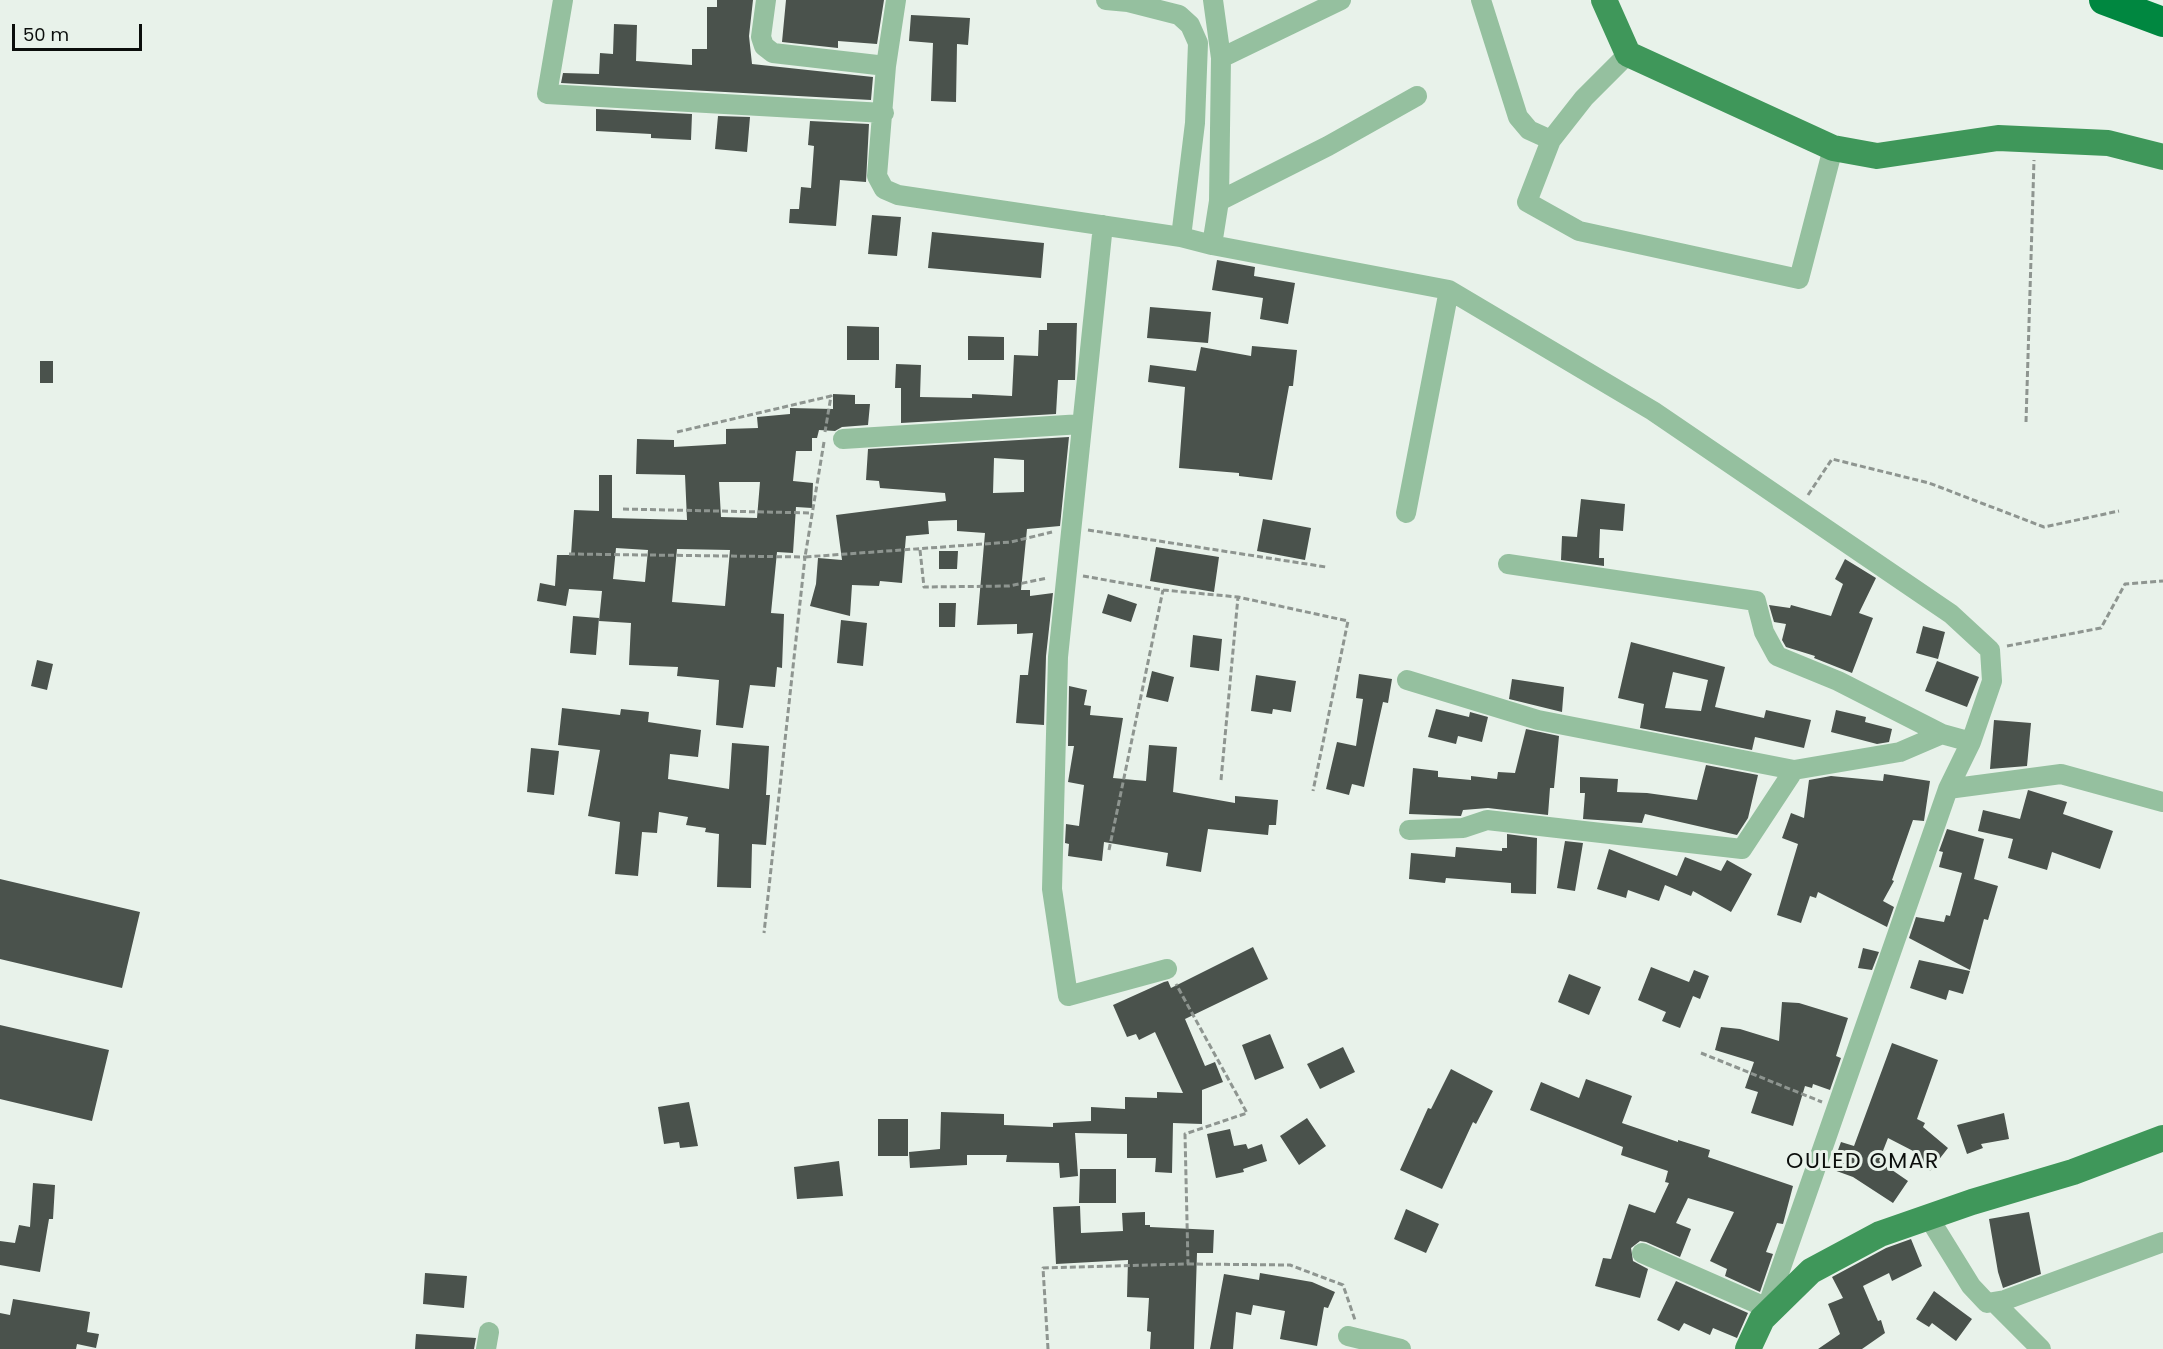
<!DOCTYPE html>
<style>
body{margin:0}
#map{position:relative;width:2163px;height:1349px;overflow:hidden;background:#e8f2ea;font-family:Poppins,sans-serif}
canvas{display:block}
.scale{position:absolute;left:12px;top:24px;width:130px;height:27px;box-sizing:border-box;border:3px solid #0b0e0c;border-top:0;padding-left:8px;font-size:18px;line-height:21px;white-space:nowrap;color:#0b0e0c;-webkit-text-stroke:4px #e8f2ea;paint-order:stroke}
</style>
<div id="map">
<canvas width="2163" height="1349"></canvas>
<div class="scale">50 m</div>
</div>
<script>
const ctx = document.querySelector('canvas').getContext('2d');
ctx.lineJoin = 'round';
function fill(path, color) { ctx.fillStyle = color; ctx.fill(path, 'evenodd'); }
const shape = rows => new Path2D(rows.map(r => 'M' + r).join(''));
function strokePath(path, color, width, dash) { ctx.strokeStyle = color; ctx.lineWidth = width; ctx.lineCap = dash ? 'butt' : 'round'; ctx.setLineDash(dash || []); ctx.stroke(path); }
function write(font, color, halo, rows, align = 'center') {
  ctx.font = font + ' Poppins,sans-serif'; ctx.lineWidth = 6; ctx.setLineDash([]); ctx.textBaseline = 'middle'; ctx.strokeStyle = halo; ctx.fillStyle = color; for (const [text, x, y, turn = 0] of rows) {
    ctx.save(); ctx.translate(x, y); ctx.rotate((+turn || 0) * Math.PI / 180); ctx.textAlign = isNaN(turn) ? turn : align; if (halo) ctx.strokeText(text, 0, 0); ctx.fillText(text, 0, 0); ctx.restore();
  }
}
fill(shape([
 [717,0,753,0,749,36,752,64,873,77,871,100,561,83,563,73,599,74,600,53,613,54,614,24,637,25,636,61,692,65,692,49,707,49,707,7,717,7],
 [786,0,884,0,877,44,838,41,838,48,782,42],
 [911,15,970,18,968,45,957,44,956,102,931,101,933,43,909,41],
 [596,109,692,114,691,140,651,138,651,134,596,131],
 [718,116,750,117,747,152,715,149],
 [810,121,869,124,866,182,840,180,836,226,789,223,790,209,799,209,801,187,811,188,814,146,808,145],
 [872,215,901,217,897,256,868,254],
 [932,232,1044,243,1041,278,928,268],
 [1217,260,1255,267,1254,276,1295,283,1288,324,1260,319,1263,298,1212,290],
 [1150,307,1211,312,1208,343,1147,338],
 [1047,323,1077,323,1075,380,1058,380,1056,414,901,423,901,388,895,388,896,364,921,365,920,397,972,398,972,394,1012,396,1014,355,1038,356,1039,330,1047,330],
 [847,326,879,327,879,360,847,360],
 [968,336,1004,337,1004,360,968,360],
 [1252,346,1297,350,1293,386,1289,386,1272,480,1239,476,1239,473,1179,468,1185,387,1148,382,1150,365,1196,371,1201,347,1251,356],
 [40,361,53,361,53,383,40,383],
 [833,394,855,395,855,404,870,404,868,425,842,427,835,431,819,430,817,438,812,438,812,451,796,451,793,481,813,483,812,508,796,507,793,553,777,552,771,613,784,614,782,668,777,667,775,687,750,685,743,728,716,725,719,680,677,676,678,667,629,665,631,623,599,621,602,591,569,589,566,606,537,601,540,583,555,586,557,555,571,555,574,510,599,511,599,475,612,475,612,518,687,520,685,475,636,474,637,439,674,440,674,447,726,444,726,429,758,428,757,417,790,414,790,408,833,409],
 [719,482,760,482,757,518,721,517],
 [616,548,648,550,645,582,613,579],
 [677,549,730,550,725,606,672,602],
 [1069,437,1060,526,1027,529,1021,590,1030,590,1030,596,1053,593,1046,656,1044,725,1016,723,1020,675,1028,675,1033,633,1017,634,1017,624,977,625,985,533,957,531,957,520,928,521,929,534,906,536,902,583,880,581,879,586,852,585,850,616,810,606,816,584,818,558,842,560,836,515,946,501,945,493,880,488,879,481,866,480,868,449],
 [994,458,1024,460,1024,492,993,493],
 [1581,499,1625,504,1623,531,1600,529,1599,558,1604,558,1604,566,1561,560,1562,536,1577,537],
 [1263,519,1311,528,1305,560,1257,551],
 [1156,547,1219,557,1214,592,1150,581],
 [939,551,958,551,957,569,939,569],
 [1845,559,1876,578,1859,613,1873,618,1852,673,1814,658,1815,656,1786,647,1782,640,1786,624,1774,622,1769,605,1790,608,1791,605,1831,616,1843,584,1835,579],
 [1108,594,1137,604,1131,622,1102,613],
 [939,603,956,603,955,627,939,627],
 [573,616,599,618,596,655,570,653],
 [841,620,867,623,863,666,837,663],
 [1923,626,1945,632,1938,659,1916,653],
 [1193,635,1222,639,1219,671,1190,667],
 [1631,642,1725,667,1715,707,1764,718,1766,710,1811,720,1804,748,1755,737,1752,750,1640,728,1644,704,1618,698],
 [1673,672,1708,680,1701,711,1665,708],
 [37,660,53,664,47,690,31,686],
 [1937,661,1979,677,1967,707,1925,691],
 [1152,671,1174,677,1168,702,1146,697],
 [1359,674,1392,679,1388,703,1383,702,1364,787,1352,784,1349,795,1326,789,1337,742,1356,746,1363,699,1356,698],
 [1256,675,1296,681,1291,712,1273,709,1272,714,1251,711],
 [1512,679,1564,687,1562,712,1509,699],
 [1069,686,1087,690,1084,705,1091,706,1090,715,1123,718,1113,778,1146,781,1149,745,1177,747,1173,792,1235,803,1235,796,1278,800,1276,825,1269,825,1268,835,1208,829,1201,872,1166,866,1168,853,1104,842,1102,861,1068,856,1069,844,1065,843,1066,824,1079,826,1084,785,1068,782,1074,746,1068,746],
 [562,708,620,715,621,709,649,712,648,722,701,730,698,757,670,754,668,779,729,789,732,743,769,746,766,795,770,795,766,845,752,844,751,888,717,887,719,834,705,832,706,828,686,825,688,817,659,812,657,833,642,832,638,876,615,874,620,822,588,816,600,750,558,745],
 [1436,709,1469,717,1470,712,1488,717,1482,742,1458,736,1456,744,1428,737],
 [1836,710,1866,717,1865,722,1892,729,1889,742,1877,744,1831,732],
 [1994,720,2031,723,2027,766,1990,769],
 [1526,729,1559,736,1554,788,1550,788,1548,815,1488,808,1463,810,1461,816,1409,814,1413,768,1438,771,1438,777,1471,780,1471,776,1497,779,1498,772,1515,773],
 [531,748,559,751,554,795,527,792],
 [1706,765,1758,775,1748,818,1737,835,1645,814,1642,823,1583,819,1585,793,1580,793,1580,777,1618,779,1617,792,1647,793,1697,800],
 [1884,774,1930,781,1924,821,1913,820,1892,880,1894,881,1883,901,1894,907,1887,927,1818,892,1816,898,1810,896,1801,923,1777,915,1798,844,1782,838,1791,813,1804,818,1809,780,1831,776,1883,781],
 [2028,790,2067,802,2063,814,2113,831,2100,869,2052,852,2047,870,2008,858,2013,839,1978,831,1983,810,2020,819],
 [1947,829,1984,839,1974,879,1998,886,1988,920,1984,919,1970,970,1909,938,1916,917,1944,922,1946,915,1950,916,1962,873,1939,867,1943,852,1939,851],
 [1507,834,1537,838,1536,894,1511,893,1511,883,1446,878,1445,883,1409,879,1411,853,1455,857,1456,847,1502,851,1502,848,1507,848],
 [1565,841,1583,843,1575,891,1557,888],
 [1609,849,1677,876,1685,857,1721,871,1727,860,1752,874,1731,912,1693,891,1691,896,1665,885,1659,901,1628,890,1626,898,1597,889],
 [0,879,140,912,122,988,0,959],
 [1253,947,1268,979,1185,1019,1205,1066,1215,1062,1223,1082,1202,1090,1202,1124,1173,1123,1172,1173,1155,1172,1156,1158,1127,1158,1127,1134,1075,1133,1078,1176,1060,1178,1059,1163,1006,1162,1007,1155,967,1155,967,1165,910,1168,909,1152,940,1149,941,1112,1004,1114,1004,1125,1053,1127,1053,1123,1091,1121,1091,1107,1125,1109,1125,1097,1157,1098,1157,1092,1183,1093,1155,1032,1139,1040,1136,1034,1127,1037,1113,1005,1164,982,1168,981,1171,988],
 [1863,948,1879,952,1872,970,1858,968],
 [1919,960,1970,971,1963,994,1949,990,1946,1000,1910,988],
 [1651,967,1689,982,1694,970,1709,976,1700,999,1693,996,1680,1028,1662,1021,1666,1012,1638,1000],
 [1569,974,1601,987,1589,1015,1558,1002],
 [1782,1002,1799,1003,1848,1018,1836,1056,1841,1058,1830,1090,1813,1084,1812,1088,1805,1086,1793,1126,1751,1113,1758,1092,1745,1088,1754,1062,1715,1050,1721,1027,1740,1029,1779,1041],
 [0,1025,109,1050,92,1121,0,1099],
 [1270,1034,1284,1068,1255,1080,1242,1045],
 [1892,1043,1938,1060,1917,1119,1925,1123,1923,1127,1948,1148,1930,1171,1915,1159,1919,1154,1888,1138,1879,1161,1908,1181,1893,1203,1853,1177,1831,1169,1841,1142,1854,1146],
 [1343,1047,1355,1072,1320,1089,1307,1064],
 [1451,1069,1493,1091,1476,1124,1473,1122,1442,1189,1400,1170,1428,1108,1431,1109],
 [1586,1079,1632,1096,1622,1123,1678,1142,1678,1140,1710,1150,1708,1157,1793,1186,1783,1224,1777,1223,1766,1252,1773,1254,1760,1292,1725,1276,1727,1269,1710,1261,1734,1212,1688,1198,1676,1223,1691,1229,1680,1257,1646,1242,1640,1241,1631,1248,1633,1261,1648,1269,1640,1298,1595,1286,1603,1258,1611,1259,1629,1204,1655,1213,1669,1183,1665,1182,1668,1171,1621,1155,1623,1147,1530,1110,1541,1082,1579,1098],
 [689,1102,698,1146,680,1148,679,1142,664,1144,658,1107],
 [2004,1113,2009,1139,1981,1144,1983,1148,1967,1154,1957,1125],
 [1307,1118,1326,1146,1299,1165,1280,1136],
 [878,1119,908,1119,908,1156,878,1156],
 [1230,1129,1234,1146,1246,1144,1248,1149,1262,1144,1267,1161,1243,1169,1244,1172,1216,1178,1207,1134],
 [839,1161,843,1196,797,1199,794,1167],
 [1080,1169,1116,1169,1116,1203,1079,1203],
 [33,1183,55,1185,53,1219,49,1219,40,1272,0,1265,0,1241,15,1243,19,1225,30,1227],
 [1080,1206,1081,1233,1123,1231,1122,1213,1145,1212,1145,1225,1150,1225,1150,1227,1214,1230,1213,1253,1197,1253,1194,1349,1150,1349,1151,1332,1147,1331,1149,1298,1127,1297,1128,1260,1056,1264,1053,1207],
 [1406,1209,1439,1224,1426,1253,1394,1239],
 [2029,1212,2041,1274,2003,1288,1998,1272,1989,1219],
 [1911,1239,1922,1266,1892,1281,1889,1273,1863,1286,1878,1321,1881,1320,1885,1333,1862,1349,1818,1349,1840,1334,1828,1304,1843,1298,1832,1277,1886,1248],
 [425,1273,467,1276,464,1308,423,1304],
 [1260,1273,1312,1282,1335,1292,1328,1308,1324,1307,1317,1346,1280,1339,1285,1311,1253,1305,1251,1315,1236,1312,1233,1349,1210,1349,1224,1274,1259,1280],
 [1676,1281,1748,1313,1737,1338,1713,1328,1710,1335,1684,1323,1679,1331,1657,1320],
 [1934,1291,1972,1319,1956,1341,1932,1323,1929,1327,1916,1319],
 [13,1299,90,1312,87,1332,99,1334,96,1348,77,1344,76,1349,0,1349,0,1313,10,1315],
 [416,1334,476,1338,474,1349,415,1349]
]), '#4a524c');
strokePath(shape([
 [2026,422,2034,160],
 [677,432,831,396,825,432],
 [824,442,805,557,1011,542,1052,532],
 [1808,495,1832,459,1929,483,2044,527,2119,511],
 [623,509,812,513],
 [1088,530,1326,567],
 [920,550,924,587,1009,586,1047,578],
 [569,554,805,557,764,933],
 [1083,576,1163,590,1238,597,1348,621,1313,791],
 [2007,646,2101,628,2125,584,2163,581],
 [1221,780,1238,597],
 [1109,850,1163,590],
 [1701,1053,1822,1102],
 [1188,1264,1290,1265,1343,1285,1355,1320],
 [1048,1349,1043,1268,1188,1264,1185,1134,1247,1113,1176,984]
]), '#8e9590', 3, [6, 3]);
strokePath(shape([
 [563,0,547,94,884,113],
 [766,0,761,37,764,46,773,53,886,66],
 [896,0,886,66,877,176,884,189,898,195,1181,237,1212,245,1449,290,1653,411,1951,614,1990,650,1992,681,1971,742,1948,789,1763,1319],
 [1106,0,1128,2,1179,15,1190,25,1198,43,1195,123,1181,237],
 [1481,0,1518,117,1529,130,1551,140],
 [1628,54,1584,98,1551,140,1527,202,1579,231,1799,279,1833,148],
 [1221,58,1341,0],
 [1219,201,1328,146,1417,96],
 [1103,225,1058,657,1052,889,1068,996,1167,969],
 [1212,245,1219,201,1221,58,1213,0],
 [843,439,1082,424],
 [1406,513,1449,290],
 [1508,564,1756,601,1764,632,1777,656,1838,681,1942,734],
 [1407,680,1538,720,1794,770],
 [1948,789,2061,774,2163,802],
 [1409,830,1463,828,1487,820,1742,849,1794,770,1900,752,1942,734,1971,742],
 [1929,1218,1971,1286,1987,1303,2005,1300,2163,1242],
 [1642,1253,1765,1307],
 [1995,1303,2041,1349],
 [1348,1336,1401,1349],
 [486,1349,489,1332]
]), '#95c09f', 20);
strokePath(shape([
 [1604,0,1628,54,1833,148,1877,156,1998,138,2108,143,2163,157],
 [1748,1349,1762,1319,1811,1271,1880,1234,1972,1202,2073,1172,2163,1138]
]), '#3f975a', 26);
strokePath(shape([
 [2104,0,2163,22]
]), '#008740', 30);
ctx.letterSpacing = '1.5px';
write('22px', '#0b0e0c', '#e8f2ea', [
 ["OULED OMAR",1863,1162]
]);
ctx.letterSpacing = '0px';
</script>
